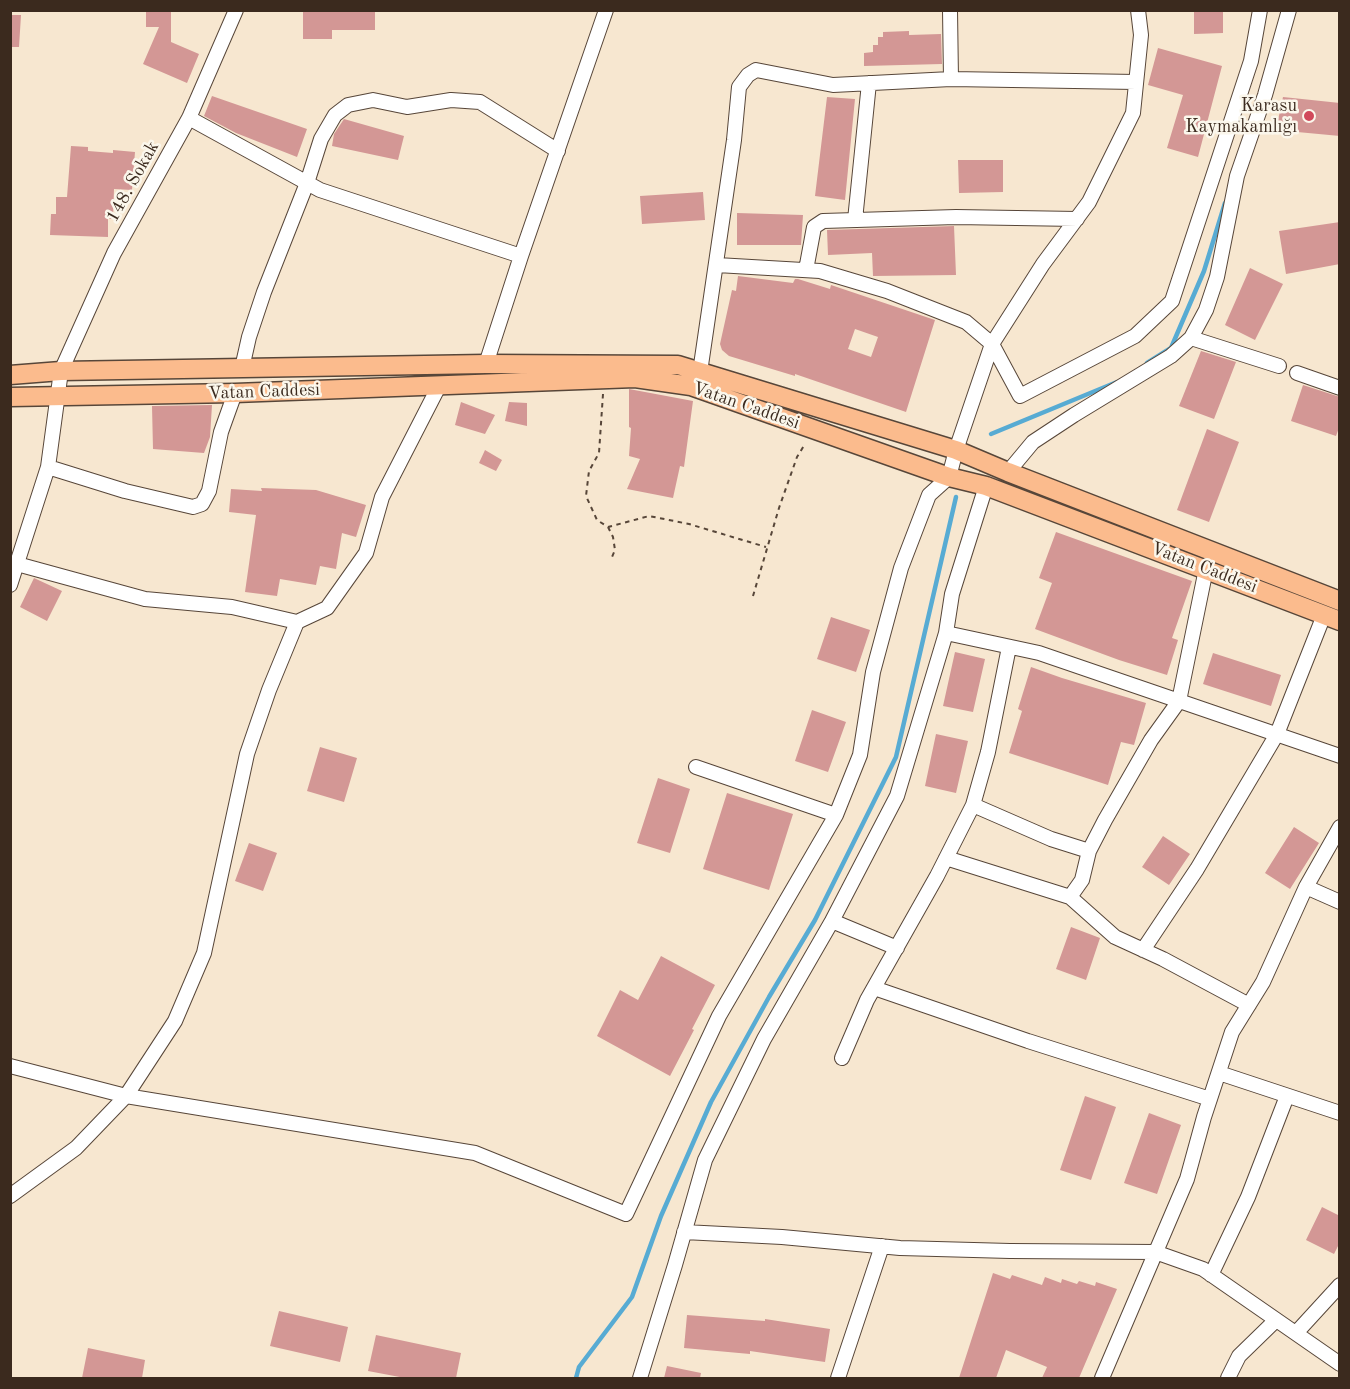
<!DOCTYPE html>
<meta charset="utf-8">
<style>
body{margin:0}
#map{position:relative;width:1350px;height:1389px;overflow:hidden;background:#f7e7d0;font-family:"Old Standard TT",serif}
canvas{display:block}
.frame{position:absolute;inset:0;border:12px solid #3b2a1e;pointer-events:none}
</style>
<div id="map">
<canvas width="1350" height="1389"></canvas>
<div class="frame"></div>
</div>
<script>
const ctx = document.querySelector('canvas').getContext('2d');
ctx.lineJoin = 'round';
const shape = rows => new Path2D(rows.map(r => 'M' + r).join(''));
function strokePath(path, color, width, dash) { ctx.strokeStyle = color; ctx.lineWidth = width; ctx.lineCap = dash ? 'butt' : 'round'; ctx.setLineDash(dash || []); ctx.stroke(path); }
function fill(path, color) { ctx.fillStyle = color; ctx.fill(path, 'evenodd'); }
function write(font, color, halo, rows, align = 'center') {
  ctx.font = font + ' "Old Standard TT",serif'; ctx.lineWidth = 5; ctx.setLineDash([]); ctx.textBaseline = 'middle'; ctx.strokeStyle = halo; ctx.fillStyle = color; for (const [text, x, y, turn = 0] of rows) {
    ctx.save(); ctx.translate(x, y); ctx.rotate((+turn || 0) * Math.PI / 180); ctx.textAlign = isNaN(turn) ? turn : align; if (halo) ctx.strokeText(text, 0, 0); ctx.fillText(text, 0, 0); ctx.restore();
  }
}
strokePath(shape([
 [1147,363,1171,348,1204,271,1225,203],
 [991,434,1117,382],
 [576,1378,579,1367,632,1297,661,1216,711,1102,769,997,815,920,896,757,956,497]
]), '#57abd3', 4.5);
fill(shape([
 [146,10,171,10,171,42,199,54,187,83,143,64,159,27,146,27],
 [303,10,375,10,375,30,332,30,332,39,303,39],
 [1194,10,1223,10,1223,33,1194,34],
 [10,15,21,15,19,47,10,47],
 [909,31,909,35,941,34,942,64,864,66,864,53,873,52,873,45,878,45,878,37,883,37,883,32],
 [1158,48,1222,66,1198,157,1167,148,1183,95,1148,85],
 [212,96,307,129,297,157,236,133,204,116],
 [827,97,855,99,845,200,815,196],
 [1283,97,1340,103,1340,136,1276,130],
 [344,119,404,136,398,160,332,146,334,134],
 [71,146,88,147,88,151,113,153,113,150,135,152,132,190,114,189,113,219,108,219,108,237,50,235,51,214,56,214,56,197,67,197],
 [958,160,1003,160,1003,192,959,193],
 [703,192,705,220,642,224,640,196],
 [737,213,803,215,801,245,737,245],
 [1340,222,1340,264,1286,274,1279,231],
 [954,226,956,275,873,276,872,253,828,255,827,230],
 [1250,268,1283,284,1255,340,1225,325],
 [738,276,793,283,795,279,798,279,830,289,831,285,935,320,906,412,795,374,795,376,729,356,722,350,720,344,732,290,736,291],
 [855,329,878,337,871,357,848,349],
 [1201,351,1236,362,1214,419,1179,406],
 [1303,385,1340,397,1340,425,1336,436,1291,421],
 [629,389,693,401,684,467,680,466,673,498,627,489,640,459,629,456,631,428,629,427],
 [461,402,495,415,485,434,455,425],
 [509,402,527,403,527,426,505,421],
 [212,405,210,437,204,453,153,449,152,406],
 [1207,429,1239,442,1209,522,1177,510],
 [485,450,502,460,496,471,479,463],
 [261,488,316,490,366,505,356,537,342,533,336,569,320,566,316,585,280,579,277,596,245,592,256,515,229,512,231,489,262,491],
 [1056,532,1192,581,1172,638,1178,640,1167,675,1119,660,1035,629,1052,583,1039,578],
 [34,578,62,591,47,621,20,607],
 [831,617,870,630,856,672,817,659],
 [955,652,985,659,973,712,943,706],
 [1213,653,1281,675,1271,706,1203,684],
 [1031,667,1062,678,1146,703,1134,745,1121,742,1108,785,1009,753,1022,711,1018,709],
 [812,710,846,722,828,772,795,761],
 [936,734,968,741,956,793,925,786],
 [320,747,357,758,344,802,307,791],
 [658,778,690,789,670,853,637,843],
 [727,793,793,814,769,890,703,869],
 [1294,827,1319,843,1290,889,1265,873],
 [1163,836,1190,854,1169,885,1142,867],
 [249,843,277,853,263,891,235,881],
 [1071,927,1100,938,1086,980,1056,969],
 [661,956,715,985,692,1029,694,1030,670,1076,597,1036,620,990,638,1000],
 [1085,1096,1116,1107,1091,1180,1060,1170],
 [1149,1113,1181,1125,1157,1194,1124,1183],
 [1322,1207,1340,1216,1340,1242,1334,1254,1306,1240],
 [993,1273,1010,1279,1012,1275,1042,1285,1045,1277,1061,1283,1062,1279,1077,1284,1079,1281,1095,1286,1096,1282,1117,1289,1079,1378,1042,1378,1047,1367,1006,1350,996,1378,959,1378],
 [279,1311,348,1327,340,1362,270,1346],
 [687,1315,765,1321,765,1319,830,1329,825,1362,750,1351,750,1354,684,1348],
 [376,1335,461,1353,456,1378,405,1378,368,1371],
 [88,1348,145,1360,142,1378,82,1378],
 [667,1366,701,1373,700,1378,664,1378]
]), '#d39795');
const minor = shape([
 [950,10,951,79],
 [189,118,320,190,521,256],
 [855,220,869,83],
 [717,265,820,271,887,291,966,322,992,344,1020,396,1135,336,1172,301,1251,61,1260,10],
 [806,270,814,227,823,221,956,217,1077,219],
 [1191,338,1279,366],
 [486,364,521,256,606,10],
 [242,368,249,337,264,292,307,183,321,139,335,115,348,105,373,100,407,107,451,100,480,102,558,151],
 [700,372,734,140,739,87,748,75,756,70,833,85,951,79,1136,82],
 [1297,373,1340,388],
 [48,467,125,491,193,507,202,504,209,491,221,432,235,393],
 [1008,472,1033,442,1074,415,1171,356,1191,338,1206,310,1217,277,1237,176,1265,95,1289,10],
 [17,564,145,599,232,607,297,622,327,608,366,553,382,497,439,386],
 [1206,569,1179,701,1151,740,1105,820,1089,851,1082,880,1070,897,1115,937,1163,959,1249,1005],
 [10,585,48,467,61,371,114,253,189,118,236,10],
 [946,633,1039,653,1340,756],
 [696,767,836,815],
 [973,805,1051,839,1089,851],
 [946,858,1070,897],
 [1306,887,1340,902],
 [832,921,897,948],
 [1143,950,1197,869,1277,734,1324,615],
 [874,988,1028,1041,1210,1099],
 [842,1058,867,1000,937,876,973,805,988,752,1009,647],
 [10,1066,126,1096,475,1153,626,1214,719,1016,836,815,860,755,873,672,901,568,929,495,949,477,956,450,992,344,1043,264,1089,202,1133,113,1141,35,1138,10],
 [1219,1073,1340,1113],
 [10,1196,76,1148,126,1096,175,1021,204,953,247,754,269,690,297,622],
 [684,1232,782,1237,900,1248,1010,1251,1155,1252,1203,1269,1340,1364],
 [1211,1275,1248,1197,1287,1096],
 [1296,1333,1340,1285],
 [640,1378,675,1265,705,1160,764,1039,832,921,897,796,946,633,952,594,986,486],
 [838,1378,882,1246],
 [1102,1378,1187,1179,1204,1117,1232,1032,1263,982,1306,887,1340,827],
 [1228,1378,1239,1356,1276,1320]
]);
const major = shape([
 [10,375,61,371,486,364,678,365,956,450,1008,472,1340,601],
 [10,397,235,393,635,378,691,386,949,477,986,486,1340,621]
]);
strokePath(minor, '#574639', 16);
strokePath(major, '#574639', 21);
strokePath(shape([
 [603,394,599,453,589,471,586,496,597,520,608,527,649,516,689,524,766,547],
 [608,527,613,537,615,550,612,557],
 [753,596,779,508,797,457,805,444]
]), '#574639', 2, [4.5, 4.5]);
strokePath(minor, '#fff', 14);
strokePath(major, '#fbbb8d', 18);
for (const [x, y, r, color] of [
 [1309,116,6,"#d1495b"]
]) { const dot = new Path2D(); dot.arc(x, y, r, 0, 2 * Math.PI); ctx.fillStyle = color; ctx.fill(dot); strokePath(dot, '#fbf7ec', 2); }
write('18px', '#3b2a1e', '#fbf7ec', [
 ["Karasu",1297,106],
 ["Kaymakamlığı",1297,127]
], 'right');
write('18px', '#3b2a1e', '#fbf7ec', [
 ["148. Sokak",133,182,-61],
 ["Vatan Caddesi",264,392,-2],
 ["Vatan Caddesi",746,406,19],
 ["Vatan Caddesi",1204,568,21]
]);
</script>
